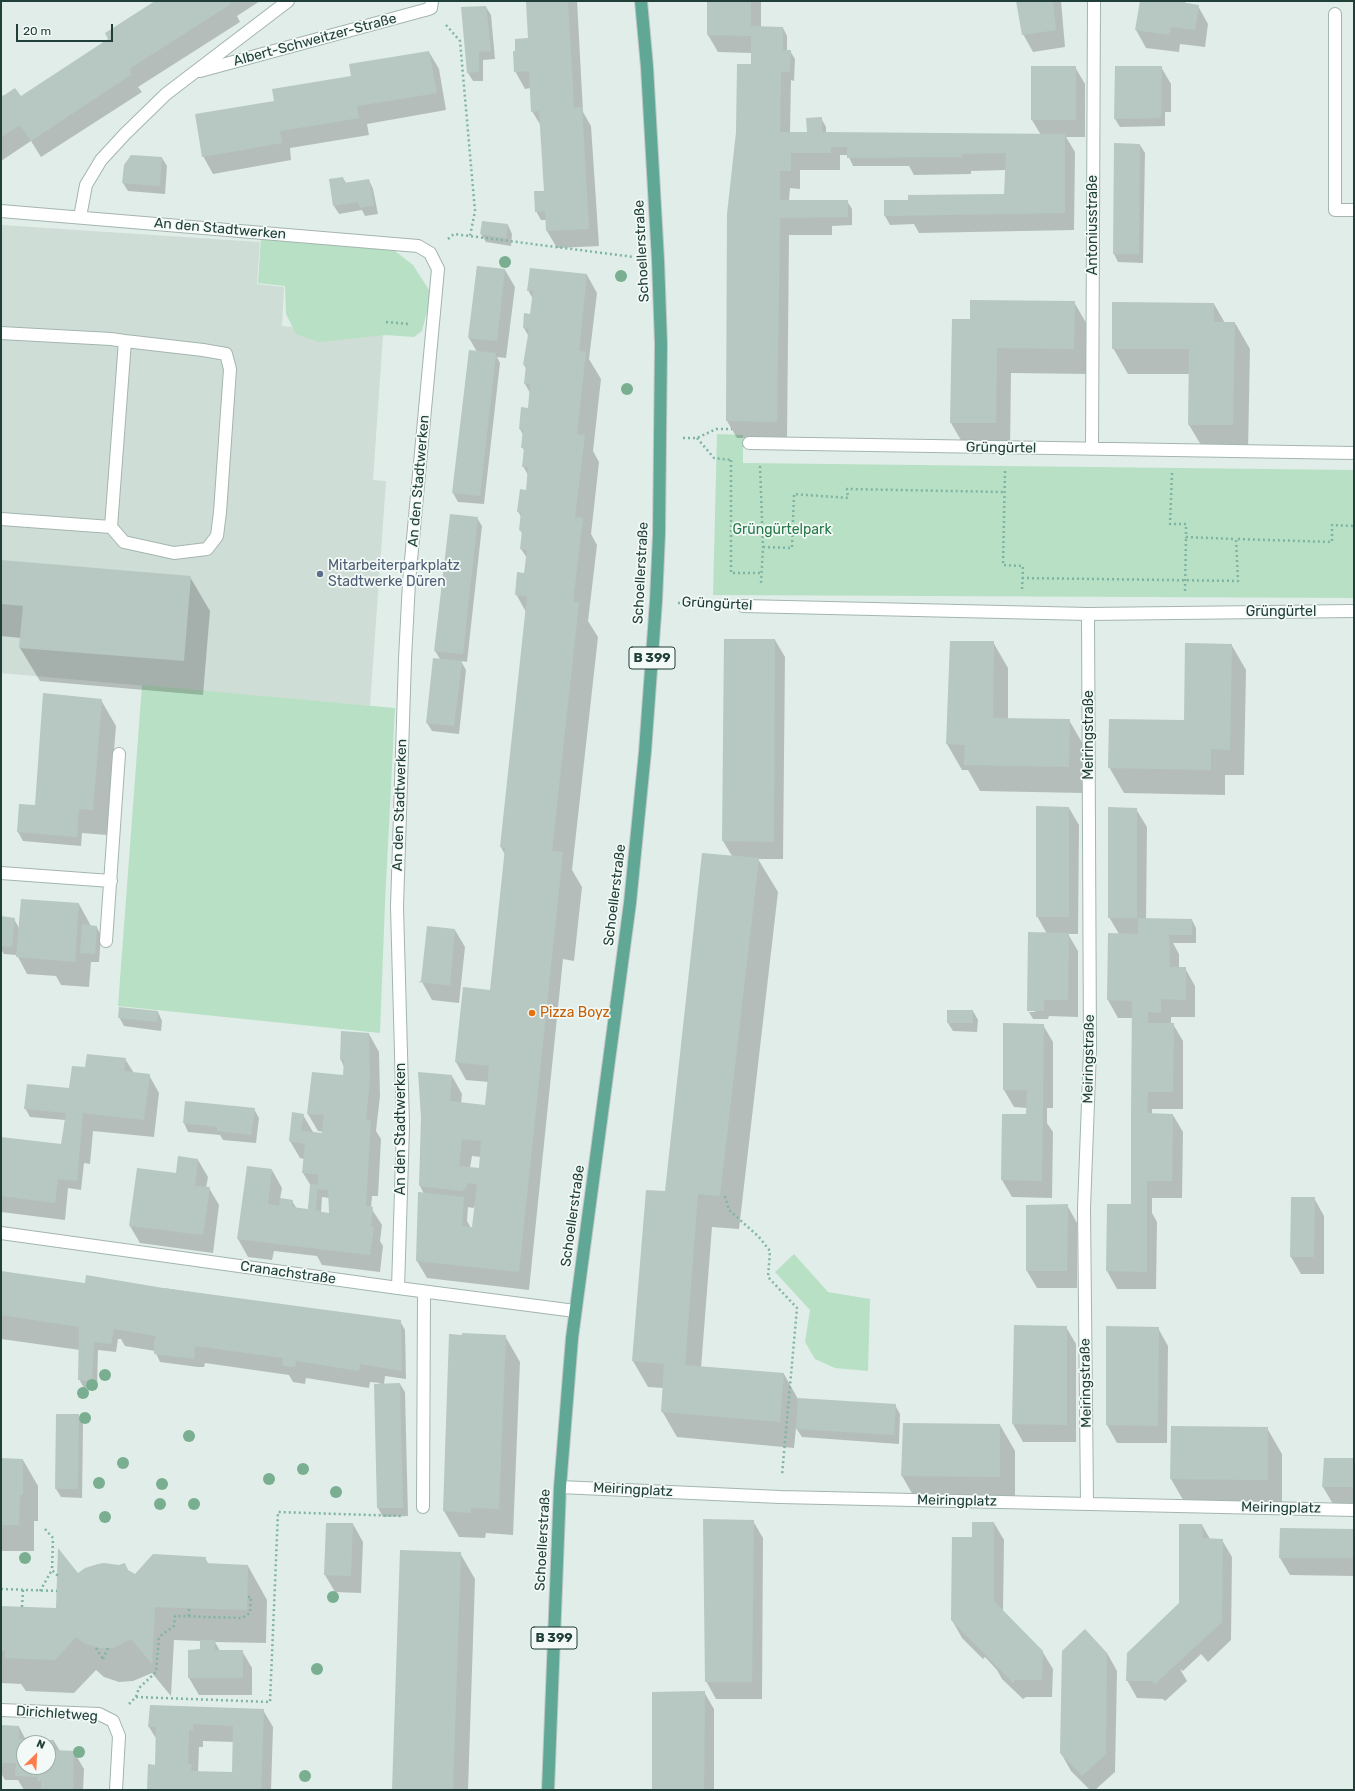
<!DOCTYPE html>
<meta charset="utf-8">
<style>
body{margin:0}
#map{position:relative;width:1355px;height:1791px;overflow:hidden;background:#e1ede8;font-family:Rubik,sans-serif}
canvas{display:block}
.frame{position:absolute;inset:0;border:2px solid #203f38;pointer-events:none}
.north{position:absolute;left:16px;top:1735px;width:40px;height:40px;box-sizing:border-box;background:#f2f9f6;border:1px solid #9eafaa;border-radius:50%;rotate:24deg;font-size:11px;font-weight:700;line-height:16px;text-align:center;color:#203f38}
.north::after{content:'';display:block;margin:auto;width:14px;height:18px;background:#fe7d4d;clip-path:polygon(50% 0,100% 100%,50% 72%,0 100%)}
.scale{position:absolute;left:16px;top:24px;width:97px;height:18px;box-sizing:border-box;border:2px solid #203f38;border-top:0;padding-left:5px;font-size:12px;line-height:14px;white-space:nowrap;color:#203f38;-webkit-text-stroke:3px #f2f9f6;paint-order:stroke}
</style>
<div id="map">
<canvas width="1355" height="1791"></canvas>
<div class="frame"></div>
<div class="north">N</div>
<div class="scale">20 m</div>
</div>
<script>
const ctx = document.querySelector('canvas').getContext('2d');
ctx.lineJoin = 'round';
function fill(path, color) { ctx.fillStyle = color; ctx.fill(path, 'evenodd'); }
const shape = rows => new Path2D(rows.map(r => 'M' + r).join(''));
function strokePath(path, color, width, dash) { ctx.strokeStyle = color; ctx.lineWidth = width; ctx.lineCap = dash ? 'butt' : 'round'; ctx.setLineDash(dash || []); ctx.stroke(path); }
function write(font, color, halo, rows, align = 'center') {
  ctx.font = font + ' Rubik,sans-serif'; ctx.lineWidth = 3.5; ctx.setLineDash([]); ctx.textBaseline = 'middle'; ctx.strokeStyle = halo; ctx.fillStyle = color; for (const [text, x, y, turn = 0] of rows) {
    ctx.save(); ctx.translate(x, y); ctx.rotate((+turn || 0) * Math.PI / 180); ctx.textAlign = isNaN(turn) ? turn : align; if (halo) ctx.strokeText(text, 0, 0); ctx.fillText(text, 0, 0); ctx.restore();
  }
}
fill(shape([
 [1,225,260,242,257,284,284,287,282,326,383,335,373,480,386,481,370,706,1,673]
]), '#cfddd7');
fill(shape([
 [261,238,375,245,395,251,413,265,429,290,429,304,422,331,414,337,386,335,319,342,296,334,286,314,285,286,258,283],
 [717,434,743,435,743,463,1354,470,1354,598,713,595],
 [142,685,395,708,385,903,380,1033,118,1006],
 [794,1254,828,1292,870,1299,868,1371,835,1368,815,1359,805,1342,810,1310,775,1272]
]), '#b8e0c4');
fill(shape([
 [157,1,260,1,237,16,240,22,138,87,142,92,41,157,31,141,1,161,1,95,2,97,21,97,109,39],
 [527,1,577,1,583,112,591,126,599,246,557,248,547,231,547,220,541,220,536,211,545,191,541,126,532,111,531,88,525,89,515,71,529,39],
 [708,1,761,1,761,27,783,28,787,36,787,51,790,51,795,59,794,81,791,80,790,133,808,133,821,118,826,127,826,133,1041,135,1032,120,1075,67,1085,84,1085,137,1066,137,1075,152,1074,230,919,233,914,224,890,225,885,216,885,201,907,201,1005,195,1006,170,971,171,971,174,914,175,909,166,853,166,848,155,840,155,840,170,800,170,800,189,790,188,789,201,847,201,852,209,852,225,832,226,832,235,789,235,787,439,737,438,727,421,752,53,718,52,708,35],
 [1017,1,1061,1,1065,47,1033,52,1023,34],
 [1141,1,1185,1,1185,4,1198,6,1208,24,1205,47,1180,44,1179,52,1146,48,1136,30],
 [486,7,491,15,495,59,483,60,483,81,473,81,468,73],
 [429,52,439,69,446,110,367,124,369,135,290,148,291,160,213,174,203,156,275,102],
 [1161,67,1171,84,1171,112,1165,112,1165,126,1120,127,1115,119,1115,94],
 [1140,145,1145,153,1143,263,1118,262,1114,254],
 [162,158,167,166,165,194,128,191,123,183],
 [343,178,346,183,369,180,373,189,378,214,365,216,362,210,339,214,334,206],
 [508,225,512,234,511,246,486,242,481,234],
 [477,267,505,270,515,287,506,358,497,357,500,363,484,504,458,502,453,493,469,352,477,352,469,338],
 [587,275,597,293,589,359,601,379,593,451,599,462,591,534,597,545,588,621,598,637,572,870,582,887,574,961,563,959,529,1290,427,1278,417,1261,424,1194,420,1186,452,1076,462,1094,461,1104,486,1106,489,1082,466,1080,456,1062,491,991,505,855,501,847,526,612,516,594,525,574,527,558,521,549,523,535,520,530,521,517,518,511,527,491,528,475,523,466,525,452,522,447,523,435,520,429,529,409,530,393,525,384,527,370,524,365,529,337,524,328,525,314,531,315,533,299,528,290],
 [472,1156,481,1157,480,1169,470,1168],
 [476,1205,473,1229,471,1228,467,1221,468,1207,473,1208],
 [1074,302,1089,328,1089,374,1011,373,1010,449,966,449,951,423,971,320],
 [1214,304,1225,323,1235,323,1250,349,1248,451,1204,450,1189,425,1190,374,1128,374,1113,348],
 [477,518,482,526,467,662,461,661,466,670,459,734,432,731,427,723,440,659,435,651],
 [1,561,190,577,210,611,203,695,40,681,20,648,21,638,1,636],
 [775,640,785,657,783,859,758,859,778,892,739,1229,712,1227,701,1368,784,1374,798,1399,895,1405,900,1414,899,1444,802,1437,796,1428,794,1448,677,1437,662,1411,664,1388,648,1387,633,1361,732,856,723,841],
 [993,642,1008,668,1008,719,1069,720,1084,746,1084,793,980,791,968,770,962,770,947,744],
 [1231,644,1246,670,1244,775,1225,775,1225,795,1124,793,1109,767,1185,721],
 [101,700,116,726,107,835,82,833,81,846,23,841,18,832,20,805,37,807],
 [1069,808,1079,825,1078,934,1068,934,1078,951,1078,1017,1049,1016,1048,1019,1033,1019,1029,1012,1035,1012,1047,934,1037,916],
 [1136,809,1147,827,1146,919,1192,920,1196,928,1196,943,1173,943,1179,954,1179,968,1185,968,1195,986,1195,1017,1171,1017,1171,1024,1173,1024,1183,1041,1183,1109,1152,1109,1152,1114,1173,1115,1183,1132,1182,1198,1152,1198,1152,1213,1157,1222,1156,1289,1117,1289,1107,1271,1108,1205,1132,1205,1133,1018,1118,1018,1108,1000,1109,934,1119,934,1109,917],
 [79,904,91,926,96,926,101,935,99,962,91,962,89,987,61,985,56,976,27,974,17,955,4,954,1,949,1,921,14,919,19,928],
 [455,930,465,947,459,1003,432,1000,422,982],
 [973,1011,978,1020,977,1032,953,1031,948,1023],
 [158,1012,162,1021,161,1031,124,1026,119,1017],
 [1004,1024,1043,1025,1053,1042,1053,1108,1047,1108,1047,1123,1053,1132,1052,1198,1012,1197,1002,1180,1003,1115,1027,1115,1027,1108,1014,1107,1004,1090],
 [369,1034,379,1052,380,1096,376,1131,381,1139,378,1196,372,1196,371,1208,382,1225,380,1241,383,1246,380,1272,322,1265,317,1256,274,1251,272,1260,248,1257,238,1239,272,1170,282,1188,280,1199,292,1201,297,1209,308,1210,311,1186,303,1173,304,1159,300,1158,290,1141,303,1115,313,1132,323,1134,324,1132,318,1131,308,1114,344,1076,344,1067,341,1060],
 [322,1197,329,1198,330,1214,321,1213],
 [125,1059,134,1073,149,1075,159,1093,154,1137,93,1131,90,1164,84,1163,81,1190,68,1188,65,1220,1,1212,1,1138,62,1145,65,1120,30,1117,25,1108,70,1089,86,1068],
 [254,1109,259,1118,256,1143,223,1140,220,1135,188,1132,184,1123],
 [198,1160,208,1177,206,1188,209,1188,219,1205,213,1253,140,1243,130,1226,177,1174],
 [1314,1198,1324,1216,1324,1274,1301,1274,1291,1257],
 [1067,1205,1077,1223,1077,1288,1037,1288,1027,1271],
 [1,1272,84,1284,163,1289,164,1288,347,1315,400,1321,405,1330,406,1379,385,1376,384,1384,400,1384,405,1392,408,1516,383,1517,378,1508,375,1385,381,1383,370,1382,369,1388,306,1378,305,1384,293,1382,289,1375,205,1363,204,1367,198,1367,160,1362,155,1351,125,1346,121,1339,118,1339,116,1352,98,1350,97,1389,84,1388,79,1379,80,1350,1,1339],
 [1015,1326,1066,1327,1076,1344,1076,1442,1023,1442,1013,1424],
 [1107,1327,1158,1328,1168,1346,1167,1443,1117,1443,1107,1425],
 [505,1336,520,1362,513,1535,486,1533,485,1538,459,1537,444,1511],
 [78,1415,83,1424,82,1498,61,1497,56,1489],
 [904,1424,1000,1425,1015,1451,1015,1503,917,1502,902,1476],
 [1267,1428,1282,1454,1282,1506,1186,1505,1171,1479],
 [1,1459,23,1460,38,1486,38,1521,34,1521,34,1551,1,1551],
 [1354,1459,1354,1504,1333,1504,1323,1487],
 [753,1521,763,1538,762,1699,716,1699,706,1681],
 [994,1523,1004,1540,1003,1612,1042,1651,1053,1669,1052,1697,1026,1697,1023,1699,1002,1679,997,1670,985,1657,983,1659,962,1638,952,1620],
 [353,1524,363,1542,361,1593,335,1592,325,1575],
 [1202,1525,1210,1539,1222,1540,1232,1557,1231,1640,1208,1662,1201,1654,1183,1671,1180,1669,1187,1681,1165,1701,1163,1699,1137,1698,1127,1680,1180,1603],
 [1281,1529,1354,1530,1354,1576,1290,1575,1280,1558],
 [460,1553,475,1579,468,1790,393,1790],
 [205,1558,209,1565,248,1566,267,1600,266,1643,215,1642,220,1651,242,1651,252,1668,252,1695,199,1695,189,1678,201,1650,201,1641,174,1640,171,1696,152,1673,133,1681,119,1682,104,1677,96,1670,74,1693,26,1691,21,1684,1,1683,1,1607,57,1609,78,1574,119,1566,124,1564,129,1572,135,1576],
 [1107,1653,1117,1671,1115,1772,1095,1790,1090,1790,1071,1771,1061,1753],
 [704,1692,714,1709,714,1790,653,1790],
 [263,1710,273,1727,271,1790,148,1790,156,1766,157,1740,149,1727],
 [203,1741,234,1742,233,1773,198,1772,199,1747,203,1747],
 [1,1726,19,1727,26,1740,54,1741,60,1751,74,1752,84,1769,83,1790,24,1790,18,1780,5,1780,1,1773],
 [24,1743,48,1743,48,1767,24,1767]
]), '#0003');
fill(shape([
 [155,1,229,1,231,4,129,69,132,74,31,141,20,125,1,137,1,93,3,96,15,88,21,96,108,39,105,33],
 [526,1,568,1,574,108,582,107,589,229,546,231,545,211,535,212,534,191,544,191,539,111,531,112,529,71,514,72,513,51,515,51,515,39,528,38],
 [707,1,751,1,751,26,783,27,783,50,791,50,790,72,781,72,780,132,807,132,806,118,822,117,822,132,1065,134,1065,213,884,216,884,200,908,200,908,195,1004,194,1006,153,962,154,962,157,847,158,847,147,831,147,831,153,791,153,791,171,780,171,780,200,848,200,848,217,780,218,777,422,726,421,727,214,736,132,737,64,751,64,751,36,707,35],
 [1016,1,1053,1,1056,30,1022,35],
 [1140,1,1174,1,1199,5,1195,30,1171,27,1169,35,1135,30],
 [486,6,491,51,479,52,479,72,467,73,461,7],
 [429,51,437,93,357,106,359,118,280,131,282,143,202,157,195,114,274,101,272,89,351,76,349,64],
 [1031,66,1076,66,1076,120,1031,120],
 [1115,66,1162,66,1161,118,1114,119],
 [1114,143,1140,144,1139,254,1113,254],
 [131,155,162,157,160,186,122,183,124,165],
 [343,177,344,183,369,179,374,205,360,208,358,202,333,206,329,179],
 [482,221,508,224,506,238,480,234],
 [477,266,505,269,497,341,468,338],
 [530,268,587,274,579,351,586,352,577,434,585,435,575,517,583,518,573,602,579,602,552,851,563,852,519,1272,416,1261,418,1192,464,1197,462,1226,472,1227,477,1184,467,1183,467,1187,462,1191,419,1186,421,1118,418,1072,452,1075,450,1101,485,1105,489,1066,455,1062,463,987,490,990,505,848,500,847,527,596,515,595,517,572,524,573,527,550,520,549,522,531,519,530,521,512,517,512,520,489,526,490,528,467,522,467,524,448,521,448,523,430,519,429,521,407,528,408,530,384,524,384,526,365,523,365,529,329,523,328,524,313,530,314,533,291,527,291],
 [462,1139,481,1141,479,1168,459,1166],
 [970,300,1075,301,1074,349,997,348,996,423,950,423,952,319,970,319],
 [1112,302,1214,303,1214,322,1235,322,1233,425,1188,425,1189,349,1112,349],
 [469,350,496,353,480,496,452,493],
 [450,514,478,517,463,654,434,651],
 [1,560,191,576,184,661,19,648,23,606,1,604],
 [724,639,775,639,774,842,722,841],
 [950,641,994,641,993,718,1070,719,1069,767,964,765,965,745,946,744],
 [1185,643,1232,644,1230,750,1211,749,1211,770,1108,768,1109,719,1184,720],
 [433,658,462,661,454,726,426,723],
 [43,693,102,699,93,810,79,809,77,837,17,832,19,804,35,805],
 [1036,806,1069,807,1069,917,1036,917],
 [1108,807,1137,808,1137,918,1108,918],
 [702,853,759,858,720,1196,698,1194,685,1365,784,1373,780,1422,661,1412,664,1364,632,1361,646,1190,665,1191],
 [21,899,79,903,75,962,16,957],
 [1,916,15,918,12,947,1,946],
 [1138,918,1192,919,1192,935,1169,935,1170,967,1186,967,1186,1000,1161,999,1161,1013,1148,1012,1148,1023,1174,1023,1173,1092,1148,1092,1147,1113,1173,1114,1172,1181,1147,1181,1147,1272,1106,1271,1107,1204,1131,1204,1131,1113,1132,1001,1107,1000,1108,933,1138,934],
 [82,924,97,926,95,954,80,953],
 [427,926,455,929,450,985,453,986,418,982,421,981],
 [1028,932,1069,933,1068,1000,1044,1000,1044,1011,1027,1011],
 [119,1007,158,1011,157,1022,118,1018],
 [947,1010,973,1010,973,1023,947,1023],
 [1003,1023,1044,1024,1042,1181,1001,1180,1002,1114,1026,1114,1027,1090,1003,1090],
 [341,1031,369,1033,370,1078,366,1120,371,1120,366,1206,373,1207,371,1227,374,1227,370,1255,335,1251,337,1237,335,1251,237,1239,247,1166,272,1169,268,1204,279,1206,280,1198,293,1200,292,1207,308,1209,310,1184,318,1185,318,1174,302,1173,305,1144,289,1141,292,1112,304,1114,301,1131,322,1133,324,1115,307,1114,312,1072,343,1075,344,1060,340,1060],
 [317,1189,328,1190,329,1213,316,1211],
 [87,1054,126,1058,124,1071,150,1074,144,1120,83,1113,77,1181,58,1179,55,1203,1,1196,1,1137,61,1144,66,1113,24,1109,27,1084,69,1088,72,1066,85,1067],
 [185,1101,255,1108,251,1135,217,1131,217,1127,183,1123],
 [178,1156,198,1159,195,1186,210,1187,203,1235,129,1226,137,1168,176,1173],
 [1291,1197,1315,1197,1314,1257,1290,1257],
 [1068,1204,1067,1271,1026,1271,1026,1205],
 [1,1271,85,1283,86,1275,163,1288,401,1320,402,1371,360,1364,359,1371,296,1361,295,1367,290,1367,282,1365,283,1358,195,1346,194,1359,154,1354,154,1342,156,1336,114,1329,111,1344,94,1342,92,1381,78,1380,79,1327,1,1315],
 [1014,1325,1067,1326,1067,1425,1012,1424],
 [1106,1326,1159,1327,1158,1426,1106,1425],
 [462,1333,506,1335,499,1509,471,1508,471,1513,443,1511,449,1334,462,1335],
 [400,1383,403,1508,377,1508,374,1384],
 [798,1398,896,1404,894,1435,796,1429],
 [56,1414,79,1414,78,1489,55,1489],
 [903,1423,1000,1424,1000,1477,901,1476],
 [1171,1426,1268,1427,1268,1480,1170,1479],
 [1,1458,23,1459,23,1495,20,1495,19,1525,1,1525],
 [1324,1458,1354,1458,1354,1487,1322,1487],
 [703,1519,754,1520,752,1682,705,1682],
 [972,1522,994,1522,994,1601,1043,1651,1042,1680,1015,1680,1013,1683,951,1620,952,1537,972,1537],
 [326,1523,353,1523,351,1576,324,1575],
 [1179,1524,1202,1524,1203,1538,1223,1539,1222,1622,1155,1684,1152,1681,1126,1681,1127,1653,1179,1603],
 [1280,1528,1354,1529,1354,1558,1279,1558],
 [58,1548,78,1573,85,1568,98,1564,104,1563,119,1565,125,1563,128,1570,135,1574,153,1554,206,1557,205,1563,248,1565,247,1610,155,1607,152,1664,131,1639,113,1648,99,1648,84,1643,76,1637,55,1660,5,1658,5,1651,1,1651,1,1606,56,1608],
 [400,1550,461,1552,453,1790,392,1790],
 [1085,1629,1107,1653,1106,1754,1082,1776,1060,1753,1062,1651],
 [200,1640,215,1640,215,1650,243,1650,243,1678,188,1678,188,1650,200,1649],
 [705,1691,704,1790,652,1790,652,1692],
 [150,1705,264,1709,261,1790,147,1790,148,1764,155,1765,156,1727,148,1727],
 [193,1724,233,1726,232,1772,191,1771,192,1764,188,1764,189,1730,193,1730],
 [1,1725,19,1726,19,1739,54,1740,54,1750,74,1751,73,1790,41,1790,41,1781,37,1781,38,1777,15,1776,16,1763,1,1763],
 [24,1743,48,1743,48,1767,24,1767]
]), '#b6c8c1');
const minor = shape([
 [1335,14,1335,210,1354,210],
 [200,71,425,10,431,8,432,1],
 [1,211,418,246,430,253,438,269,409,582,405,659,397,907,403,1126,398,1288],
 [80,217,86,185,101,160,125,134,166,94,288,1],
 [1,333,111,339,125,341,203,350,226,354,230,369,220,512,217,536,207,549,174,553,124,542,111,527,125,341],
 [749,443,1354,453],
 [1092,449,1094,1],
 [1,519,111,527],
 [743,606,1088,614,1354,611],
 [1,873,111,881],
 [106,941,119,754],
 [1,1233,398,1288,575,1311],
 [560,1487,780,1497,1354,1510],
 [1087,1503,1084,1208,1090,1050,1088,614],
 [423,1507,424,1292],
 [1,1710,99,1714,113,1721,119,1736,116,1790]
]);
const major = shape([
 [548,1790,560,1487,572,1338,630,903,645,752,656,601,659,534,661,344,658,260,647,67,641,1]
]);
strokePath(minor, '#a3b5b0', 14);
strokePath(major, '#c1c9c7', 14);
strokePath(shape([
 [446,25,460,41,475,211,470,236],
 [448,239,454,234,470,236,634,257],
 [386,322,409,324],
 [683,438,697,438,716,429,732,429],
 [697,438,714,458,732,460],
 [731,460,731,573,762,573],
 [760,466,763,547,761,583],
 [1005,471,1003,565,1023,566,1022,590],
 [1172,473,1170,524,1186,524,1186,537,1236,539],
 [763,547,792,548,794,494,848,498,847,489,1004,492],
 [1022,578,1238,581,1236,539,1332,542,1332,525,1354,526],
 [1185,591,1186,537],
 [678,603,721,605],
 [725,1196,729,1210,759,1237,770,1251,768,1277,797,1308,782,1475],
 [45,1529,53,1538,52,1570,58,1576],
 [1,1589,57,1591],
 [40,1591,52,1570],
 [22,1607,23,1590],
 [189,1616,189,1608],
 [96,1648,103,1659],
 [103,1659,108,1648],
 [136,1697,270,1702,278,1512,401,1516],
 [129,1704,136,1697,139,1688,156,1672,159,1637,174,1626,175,1616,242,1618,250,1613,251,1597,248,1597]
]), '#7eb4a4', 2.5, [2, 3]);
strokePath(minor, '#fff', 12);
strokePath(major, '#61a796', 12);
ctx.fillStyle = '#7aae90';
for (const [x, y] of [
 [505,262],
 [621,276],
 [627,389],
 [105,1375],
 [92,1385],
 [83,1393],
 [85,1418],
 [189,1436],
 [123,1463],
 [303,1469],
 [269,1479],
 [99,1483],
 [162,1484],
 [336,1492],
 [160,1504],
 [194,1504],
 [105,1517],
 [25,1558],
 [333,1597],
 [317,1669],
 [79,1752],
 [305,1776]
]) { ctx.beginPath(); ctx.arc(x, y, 6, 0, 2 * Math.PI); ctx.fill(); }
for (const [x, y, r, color] of [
 [320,574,4,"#5c6f8a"],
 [532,1013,4,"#e8710a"]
]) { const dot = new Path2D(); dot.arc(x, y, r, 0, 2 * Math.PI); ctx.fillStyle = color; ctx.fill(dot); strokePath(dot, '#f2f9f6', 1.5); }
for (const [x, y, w] of [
 [652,658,46],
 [554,1638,46]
]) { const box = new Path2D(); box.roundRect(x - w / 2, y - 11, w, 22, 3); ctx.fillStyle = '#f2f9f6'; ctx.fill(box); strokePath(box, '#203f38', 1); }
write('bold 13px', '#203f38', null, [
 ["B 399",652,658],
 ["B 399",554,1638]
]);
write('14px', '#203f38', '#f2f9f6', [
 ["Albert-Schweitzer-Straße",315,40,-15],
 ["Antoniusstraße",1093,225,-90],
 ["An den Stadtwerken",220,229,5],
 ["Schoellerstraße",642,251,-93],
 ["Grüngürtel",1001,448,1],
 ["An den Stadtwerken",419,481,-85],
 ["Schoellerstraße",641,573,-87],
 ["Grüngürtel",717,604,3],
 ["Grüngürtel",1281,612],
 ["Meiringstraße",1089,735,-90],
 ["An den Stadtwerken",400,805,-88],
 ["Schoellerstraße",615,895,-83],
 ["Meiringstraße",1089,1059,-89],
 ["An den Stadtwerken",401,1129,-90],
 ["Schoellerstraße",573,1216,-82],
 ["Cranachstraße",288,1273,8],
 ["Meiringstraße",1086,1383,-91],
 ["Meiringplatz",633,1490,3],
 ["Meiringplatz",957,1501,1],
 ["Meiringplatz",1281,1508,1],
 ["Schoellerstraße",543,1540,-87],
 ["Dirichletweg",57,1714,4]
]);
write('14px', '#267a48', '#f2f9f6', [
 ["Grüngürtelpark",782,530]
]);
write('14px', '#4e5e75', '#f2f9f6', [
 ["Mitarbeiterparkplatz",328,566],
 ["Stadtwerke Düren",328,582]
], 'left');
write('14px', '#c56008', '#f2f9f6', [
 ["Pizza Boyz",540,1013]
], 'left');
</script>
